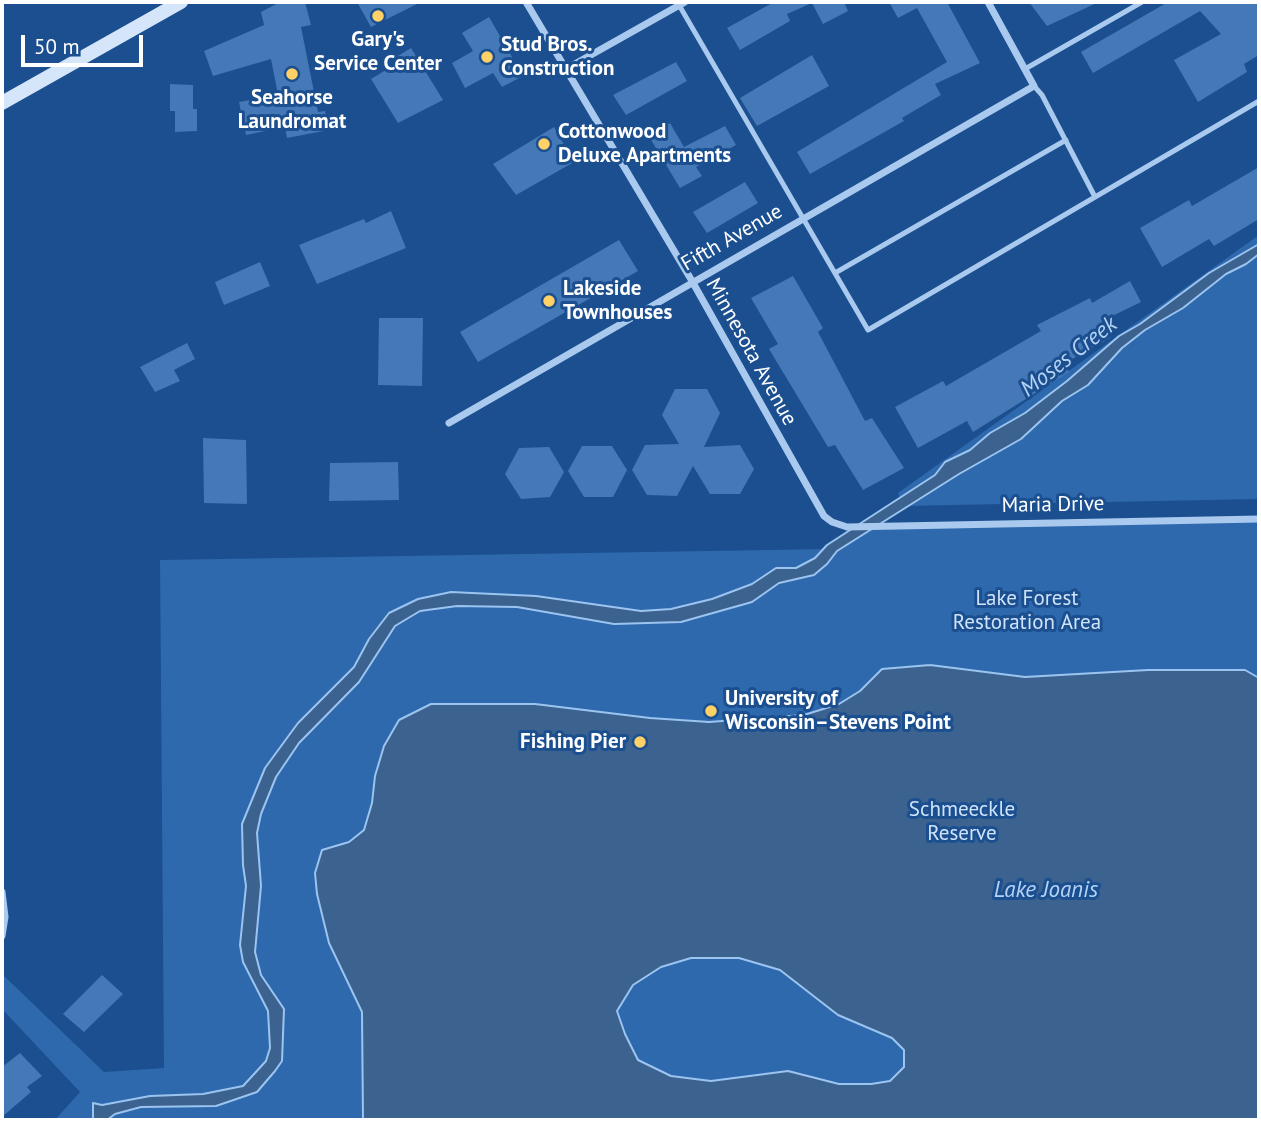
<!DOCTYPE html>
<meta charset="utf-8">
<style>
body{margin:0}
#map{position:relative;width:1261px;height:1122px;overflow:hidden;background:#1b4f8f;font-family:"PT Sans",sans-serif}
canvas{display:block}
.frame{position:absolute;inset:0;border:4px solid #fff;pointer-events:none}
.scale{position:absolute;left:21px;top:35px;width:122px;height:32px;box-sizing:border-box;border:4px solid #fff;border-top:0;padding-left:9px;font-size:21px;line-height:24px;white-space:nowrap;color:#fff;-webkit-text-stroke:5px #1b4f8f;paint-order:stroke}
</style>
<div id="map">
<canvas width="1261" height="1122"></canvas>
<div class="frame"></div>
<div class="scale">50 m</div>
</div>
<script>
const ctx = document.querySelector('canvas').getContext('2d');
ctx.lineJoin = 'round';
function fill(path, color) { ctx.fillStyle = color; ctx.fill(path, 'evenodd'); }
const shape = rows => new Path2D(rows.map(r => 'M' + r).join(''));
function strokePath(path, color, width, dash) { ctx.strokeStyle = color; ctx.lineWidth = width; ctx.lineCap = dash ? 'butt' : 'round'; ctx.setLineDash(dash || []); ctx.stroke(path); }
function write(font, color, halo, rows, align = 'center') {
  ctx.font = font + ' "PT Sans",sans-serif'; ctx.lineWidth = 6; ctx.setLineDash([]); ctx.textBaseline = 'middle'; ctx.strokeStyle = halo; ctx.fillStyle = color; for (const [text, x, y, turn = 0] of rows) {
    ctx.save(); ctx.translate(x, y); ctx.rotate((+turn || 0) * Math.PI / 180); ctx.textAlign = isNaN(turn) ? turn : align; if (halo) ctx.strokeText(text, 0, 0); ctx.fillText(text, 0, 0); ctx.restore();
  }
}
fill(shape([
 [1259,235,1259,499,903,506,898,493],
 [1259,519,1259,1120,55,1120,80,1092,2,1009,2,974,104,1072,164,1068,160,560,830,549,836,547,842,549,847,527]
]), '#2e69ad');
const water = shape([
 [1259,244,1259,254,1246,264,1226,274,1183,308,1145,330,1122,348,1088,385,1062,401,1021,439,959,474,837,551,827,564,814,575,779,583,752,602,681,622,614,624,517,607,457,606,420,611,395,626,359,682,299,743,276,777,261,814,257,833,261,886,255,952,261,975,284,1009,282,1061,275,1071,257,1092,216,1106,141,1107,115,1114,107,1120,91,1120,93,1119,93,1103,102,1105,150,1096,203,1094,243,1086,266,1061,270,1048,268,1011,243,962,240,945,246,886,243,865,242,824,265,768,298,723,354,667,369,639,389,613,418,599,451,592,536,596,641,611,671,609,712,599,752,584,776,568,796,568,815,558,827,545,935,475,945,462,970,450,990,433,1025,413,1067,381,1119,336,1140,324,1209,273,1259,244],
 [930,665,1025,677,1148,670,1245,670,1259,678,1259,1120,363,1120,362,1012,329,943,317,894,315,873,322,850,349,842,364,830,372,803,375,776,384,746,399,720,431,704,535,704,650,718,709,722,804,715,839,704,860,691,882,669,930,665],
 [691,958,739,958,780,970,838,1015,892,1038,904,1050,904,1067,890,1081,871,1084,839,1084,788,1071,711,1081,671,1076,638,1060,625,1034,617,1011,633,985,661,967,691,958]
]);
fill(water, '#3c6290');
strokePath(water, '#9cc4f0', 2);
fill(shape([
 [280,2,305,2,311,25,301,27,318,112,325,111,329,130,287,138,285,127,246,135,239,102,278,95,271,59,213,76,204,51,264,25,261,12],
 [357,2,421,2,371,27],
 [774,2,844,2,848,11,823,24,812,3,787,14,790,21,740,50,727,28],
 [889,2,947,2,980,63,935,84,941,95,902,118,904,121,810,174,797,152,947,62,917,8,898,18],
 [1029,2,1099,2,1047,26],
 [1168,2,1259,2,1259,55,1244,64,1247,72,1198,102,1174,60,1221,34,1200,11,1093,73,1081,52],
 [489,17,523,76,502,87,493,73,465,88,452,63,473,51,462,33],
 [411,48,443,100,398,123,371,79,396,64,393,59],
 [812,55,829,86,757,126,740,98],
 [676,62,687,81,626,115,613,95],
 [170,84,193,85,193,109,197,109,197,131,175,132,175,111,170,111],
 [670,123,684,147,725,126,736,145,696,167,702,176,680,188,648,135],
 [554,127,574,162,516,195,493,164],
 [1259,167,1259,219,1214,246,1209,239,1162,267,1140,228,1189,200,1192,206],
 [745,182,758,203,707,233,693,212],
 [391,211,406,248,317,284,299,245,364,219,366,223],
 [619,240,638,271,478,362,460,332],
 [260,262,270,286,224,305,215,282],
 [793,276,823,328,818,332,865,421,872,418,904,468,863,490,835,445,828,447,769,349,778,344,751,298],
 [1130,281,1141,302,1102,321,1110,338,1065,363,1069,372,973,432,967,421,918,448,895,407,943,381,946,386,1041,331,1037,325,1090,298,1092,303],
 [379,318,423,318,422,386,378,385],
 [187,343,195,359,174,370,180,381,155,392,140,367],
 [675,389,707,389,720,413,704,447,740,445,754,469,740,494,710,494,693,466,677,496,647,495,632,470,645,445,679,444,662,415],
 [203,438,246,440,247,504,204,503],
 [582,446,612,446,627,470,613,497,584,497,568,471],
 [549,447,564,472,550,497,521,499,505,474,519,448],
 [398,462,399,500,329,501,330,463],
 [102,975,123,994,84,1032,63,1014],
 [20,1053,42,1076,27,1087,31,1092,2,1117,2,1067]
]), '#4478b7');
strokePath(shape([
 [679,5,868,330,1259,101],
 [1025,69,1142,2],
 [1034,86,1042,95,1095,197],
 [835,273,1066,140]
]), '#a9c9ee', 5);
strokePath(shape([
 [526,2,692,281,824,516,832,522,847,527,1259,519],
 [566,69,685,2],
 [449,423,1034,86,988,2],
 [2,892,5,917,2,936]
]), '#a9c9ee', 7);
strokePath(shape([
 [2,103,181,2]
]), '#d6e6fa', 14);
for (const [x, y, r, color] of [
 [378,16,7,"#ffd166"],
 [487,57,7,"#ffd166"],
 [292,74,7,"#ffd166"],
 [544,144,7,"#ffd166"],
 [549,301,7,"#ffd166"],
 [711,711,7,"#ffd166"],
 [640,742,7,"#ffd166"]
]) { const dot = new Path2D(); dot.arc(x, y, r, 0, 2 * Math.PI); ctx.fillStyle = color; ctx.fill(dot); strokePath(dot, '#1b4f8f', 2.5); }
write('bold 21px', '#fff', '#1b4f8f', [
 ["Gary's",378,40,"center"],
 ["Service Center",378,64,"center"],
 ["Stud Bros.",501,45],
 ["Construction",501,69],
 ["Seahorse",292,98,"center"],
 ["Laundromat",292,122,"center"],
 ["Cottonwood",558,132],
 ["Deluxe Apartments",558,156],
 ["Lakeside",563,289],
 ["Townhouses",563,313],
 ["University of",725,699],
 ["Wisconsin–Stevens Point",725,723],
 ["Fishing Pier",626,742,"right"]
], 'left');
write('21px', '#fff', '#1b4f8f', [
 ["Fifth Avenue",732,238,-30],
 ["Minnesota Avenue",751,352,61],
 ["Maria Drive",1053,505,-1]
]);
write('21px', '#cfe3fa', '#1b4f8f', [
 ["Lake Forest",1027,599],
 ["Restoration Area",1027,623],
 ["Schmeeckle",962,810],
 ["Reserve",962,834]
]);
write('italic 23px', '#b5d3f5', '#1b4f8f', [
 ["Moses Creek",1069,357,-38],
 ["Lake Joanis",1046,890]
]);
</script>
